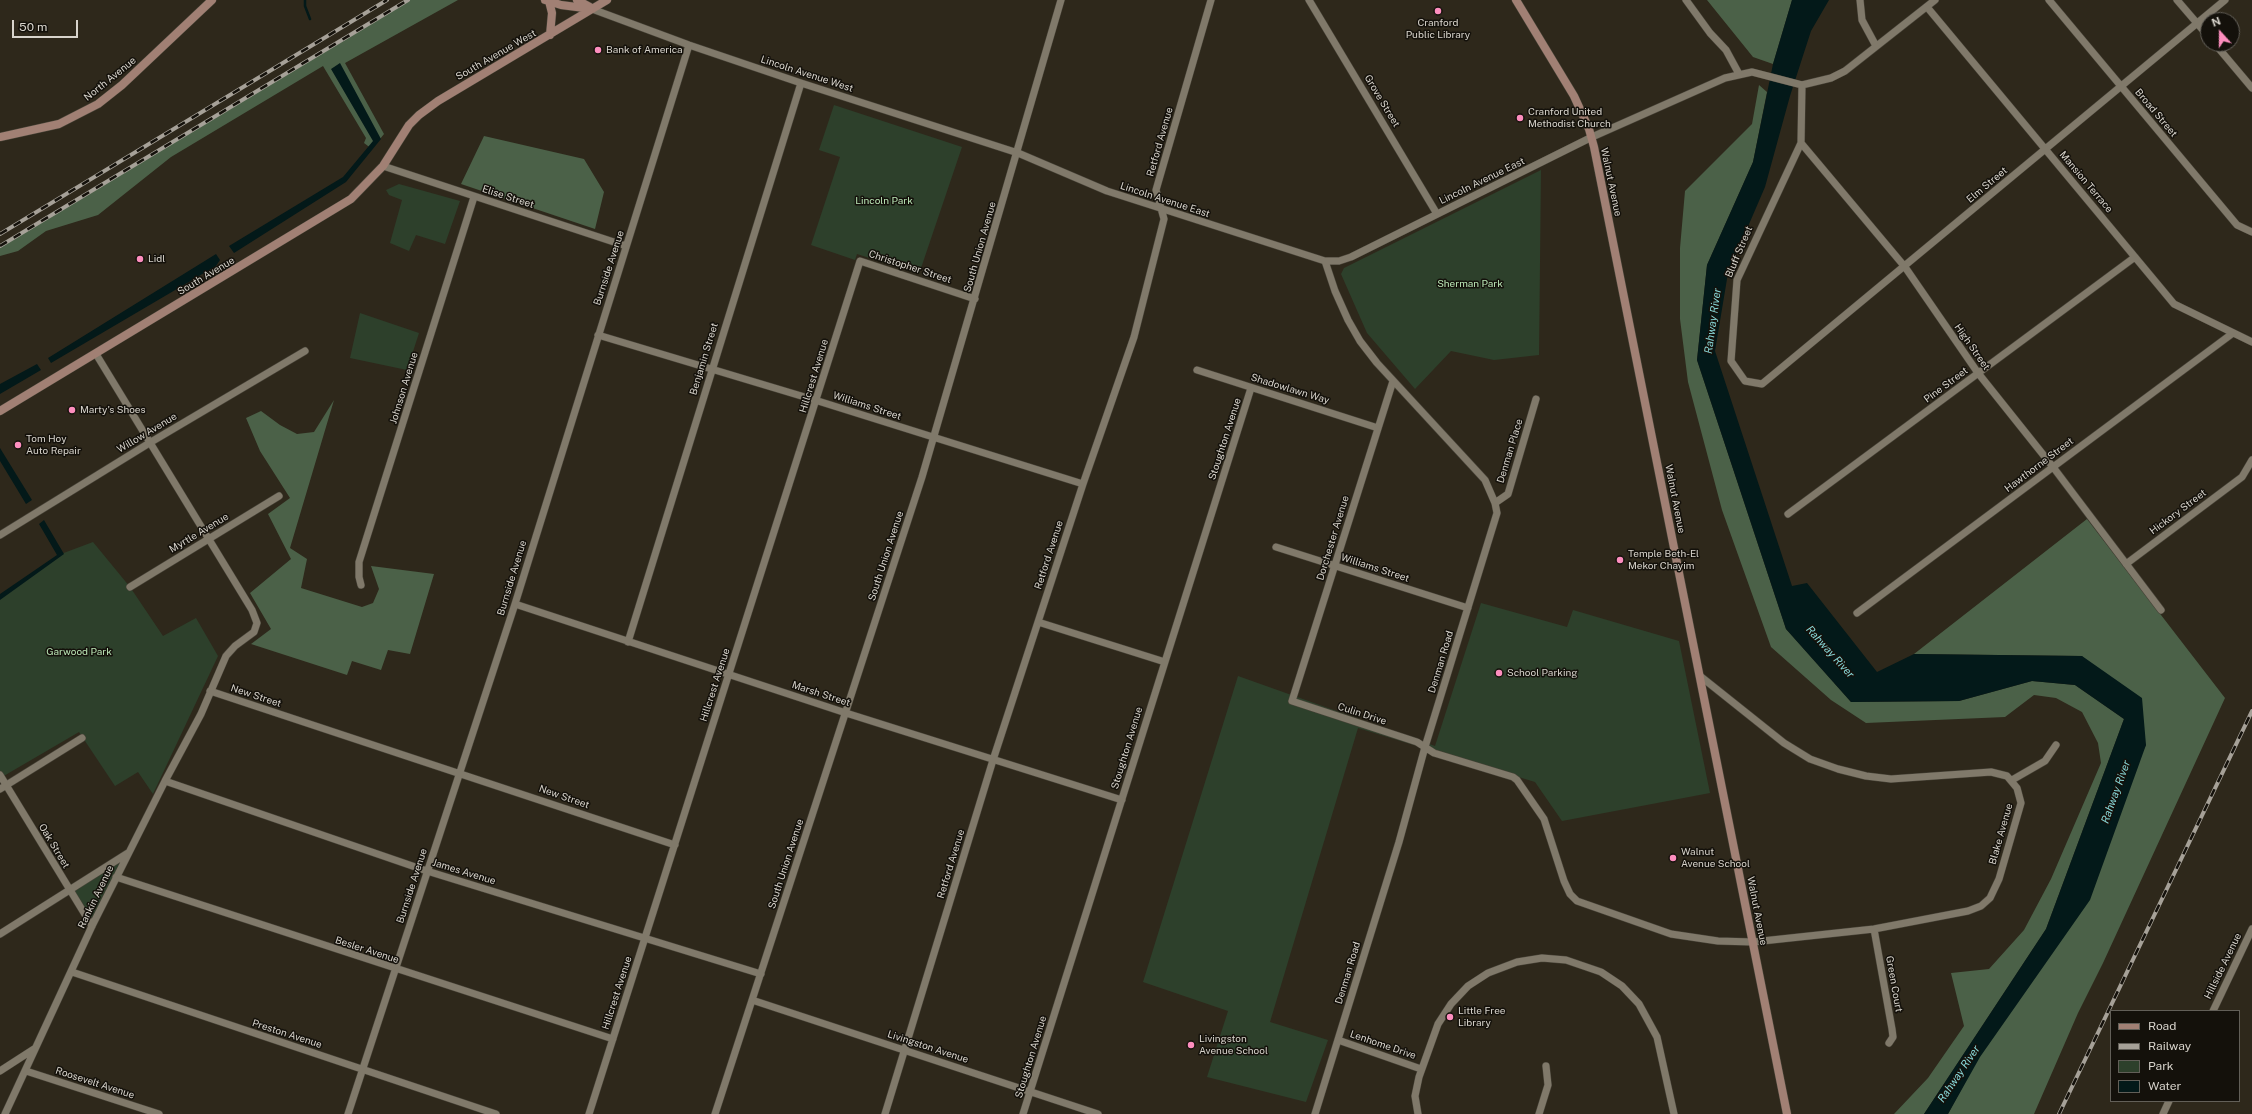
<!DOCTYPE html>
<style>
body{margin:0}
#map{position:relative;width:2252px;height:1114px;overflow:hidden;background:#2e281b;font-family:"Public Sans",sans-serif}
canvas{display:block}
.legend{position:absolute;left:2110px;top:1010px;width:130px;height:92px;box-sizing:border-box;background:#14110b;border:1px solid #625f58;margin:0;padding:5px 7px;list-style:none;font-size:12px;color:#d8d4cc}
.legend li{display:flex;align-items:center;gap:8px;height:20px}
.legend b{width:20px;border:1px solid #625f58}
.north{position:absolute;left:2200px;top:12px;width:40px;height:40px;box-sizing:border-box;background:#14110b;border:1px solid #625f58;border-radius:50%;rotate:339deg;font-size:11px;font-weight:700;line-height:16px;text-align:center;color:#d8d4cc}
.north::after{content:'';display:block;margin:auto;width:14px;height:18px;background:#fd8ebe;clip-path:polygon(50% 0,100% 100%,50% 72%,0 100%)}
.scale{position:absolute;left:12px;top:20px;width:66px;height:18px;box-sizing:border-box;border:2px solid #d8d4cc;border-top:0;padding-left:5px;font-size:12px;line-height:14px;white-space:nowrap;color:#d8d4cc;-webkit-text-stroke:3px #14110b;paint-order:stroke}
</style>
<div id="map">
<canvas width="2252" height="1114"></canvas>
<ul class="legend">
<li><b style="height:5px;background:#a18074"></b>Road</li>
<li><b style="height:5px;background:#a6a198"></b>Railway</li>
<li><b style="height:11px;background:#2d402b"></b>Park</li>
<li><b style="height:11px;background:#031919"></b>Water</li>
</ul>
<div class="north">N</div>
<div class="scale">50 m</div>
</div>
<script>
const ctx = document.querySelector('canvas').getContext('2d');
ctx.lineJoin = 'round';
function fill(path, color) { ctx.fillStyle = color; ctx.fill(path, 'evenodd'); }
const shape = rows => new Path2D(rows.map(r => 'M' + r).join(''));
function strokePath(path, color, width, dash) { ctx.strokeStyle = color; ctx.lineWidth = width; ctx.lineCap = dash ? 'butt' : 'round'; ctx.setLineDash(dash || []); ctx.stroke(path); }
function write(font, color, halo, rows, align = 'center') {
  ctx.font = font + ' "Public Sans",sans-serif'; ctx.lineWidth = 3; ctx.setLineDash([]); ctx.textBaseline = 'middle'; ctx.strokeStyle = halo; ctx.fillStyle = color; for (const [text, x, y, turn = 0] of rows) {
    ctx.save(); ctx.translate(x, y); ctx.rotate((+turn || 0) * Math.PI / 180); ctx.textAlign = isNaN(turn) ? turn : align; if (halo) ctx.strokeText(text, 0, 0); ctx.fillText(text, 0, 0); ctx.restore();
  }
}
fill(shape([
 [834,105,962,147,919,274,857,254,855,260,811,245,840,157,819,150],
 [1541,170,1539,355,1494,360,1451,351,1415,389,1367,333,1341,274,1344,268],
 [399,184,460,201,445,244,416,235,409,251,390,243,402,200,389,195,386,190],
 [360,313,419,333,407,370,350,358],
 [93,542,130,587,163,636,196,618,218,656,153,794,138,772,115,786,79,732,2,777,0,775,0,597,61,554],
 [1481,603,1567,627,1573,610,1679,641,1710,793,1562,821,1535,782,1358,728,1270,1022,1328,1040,1306,1102,1207,1077,1228,1011,1143,982,1238,676,1435,746],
 [128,853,92,926,70,891]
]), '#2d402b');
fill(shape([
 [408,0,458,0,345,63,384,134,372,149,364,143,366,138,323,66,171,157,98,215,46,231,18,251,0,256,0,247],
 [1707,0,1792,0,1773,64,1753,57],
 [1759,85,1767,92,1753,162,1707,265,1697,360,1786,629,1851,702,1959,701,2032,681,2075,685,2124,719,2046,929,1924,1114,1894,1114,1928,1078,1964,1026,1951,973,1989,969,2024,930,2051,879,2101,763,2098,743,2082,712,2056,698,2034,695,2005,717,1866,723,1831,700,1771,647,1722,510,1688,382,1680,319,1680,248,1685,191,1752,124],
 [484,136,584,159,604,192,595,229,461,184],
 [334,400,290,548,307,559,301,588,362,607,373,603,379,589,371,566,434,574,410,654,388,650,381,670,352,661,347,675,251,644,271,629,250,593,291,559,268,514,290,498,260,451,246,418,261,411,280,425,297,434,314,432],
 [2087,519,2225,698,2103,963,2078,1013,2034,1114,1948,1114,2146,745,2082,656,1914,654]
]), '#4b6148');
fill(shape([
 [1792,0,1829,0,1811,31,1790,96,1765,187,1728,273,1715,351,1792,586,1807,583,1877,672,1914,654,2082,656,2142,698,2146,745,2090,900,1980,1057,1948,1114,1924,1114,2046,929,2124,719,2075,685,2032,681,1959,701,1851,702,1786,629,1697,360,1707,265,1753,162,1773,64],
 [340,63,381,139,346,182,234,253,229,246,343,177,373,141,331,69],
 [216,254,220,260,216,266,51,363,48,358],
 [37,364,41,370,0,394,0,384],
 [0,448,32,500,26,504,0,461],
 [44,520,64,554,0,600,0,594,57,555,39,524]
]), '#031919');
strokePath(shape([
 [305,0,305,6,310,19]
]), '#031919', 2.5);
const street = shape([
 [1309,0,1437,214],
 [1686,0,1710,33,1726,50,1739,74],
 [1860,0,1862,20,1876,46],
 [2049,0,2237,225,2252,232],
 [2177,0,2208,36],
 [1927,7,2174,304,2252,342],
 [592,9,689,45,801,83,1018,153,1107,191,1325,261,1339,261,1351,257,1592,137,1725,78,1752,72,1802,85,1831,78,1845,71,1935,0],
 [2215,44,2252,88],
 [1802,85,1801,143,1905,267,1978,373,2053,467,2161,610],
 [1801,143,1737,280,1731,361,1745,381,1762,384,2225,0],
 [383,166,626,246],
 [598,335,818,401,1083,484],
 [1197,370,1378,428],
 [1393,381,1292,701,1417,742,1434,753,1513,777,1517,780,1544,819,1564,881,1570,894,1577,901,1671,934,1718,941,1753,942,1874,929,1968,911,1981,906,1990,898,1999,879,2021,803,2017,788,2007,776,1991,772,1891,779,1866,776,1838,769,1810,759,1784,743,1700,676],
 [1495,503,1508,494,1536,399],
 [1788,514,2135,257],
 [0,535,151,442,305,351],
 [1276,547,1468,608],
 [2126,564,2242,477,2252,460],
 [361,585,359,577,359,562,474,197],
 [130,587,279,496],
 [515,604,846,713,1122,800],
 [1857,613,2233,333],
 [1038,622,1165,662],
 [628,642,801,83],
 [210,691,675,845],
 [0,775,92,926],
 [2012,780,2045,761,2056,745],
 [165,781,427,871,761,974],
 [0,789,82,738],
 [116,877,613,1039],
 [1874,929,1892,1029,1893,1037,1889,1043],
 [0,934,128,853],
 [72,972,496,1114],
 [752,1000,1098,1114],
 [2213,1011,2252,929],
 [1338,1040,1421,1069],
 [0,1071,34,1049],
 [26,1071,159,1114],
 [5,1114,92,926,165,781,201,714,226,656,235,646,254,632,257,623,252,610,96,354],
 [348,1114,515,604,689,45],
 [589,1114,860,261,975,299],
 [715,1114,922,477,1061,0],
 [885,1114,993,760,1083,484,1134,337,1164,219,1156,190,1211,0],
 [1023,1114,1251,388],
 [1315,1114,1399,842,1425,747,1497,513,1495,503,1485,480,1377,363,1360,341,1348,320,1335,291,1325,261],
 [1418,1114,1415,1096,1419,1077,1438,1024,1451,1004,1468,986,1488,973,1517,962,1542,958,1566,960,1601,972,1622,986,1639,1004,1657,1037,1674,1114],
 [1539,1114,1548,1085,1546,1066],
 [2163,1114,2169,1101]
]);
const secondary = shape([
 [545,0,561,5,592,9],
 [577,0,590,7],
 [1516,0,1574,96,1589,129,1594,147,1787,1114],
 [549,1,552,13,550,35],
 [0,137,59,124,98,104,122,85,212,0],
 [0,411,351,199,383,166,409,125,419,115,438,101,607,0]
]);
strokePath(street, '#484439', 8);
strokePath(secondary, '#484439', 9);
strokePath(street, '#80796a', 7);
strokePath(secondary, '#a18074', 8);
const rail = shape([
 [0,234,387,0],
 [0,246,408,0],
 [2059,1114,2252,711]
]);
strokePath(rail, '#a6a198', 4);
strokePath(rail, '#14110b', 2.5, [8]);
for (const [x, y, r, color] of [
 [1438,11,4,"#fd8ebe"],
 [598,50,4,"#fd8ebe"],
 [1520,118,4,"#fd8ebe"],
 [140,259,4,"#fd8ebe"],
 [72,410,4,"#fd8ebe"],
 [18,445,4,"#fd8ebe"],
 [1620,560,4,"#fd8ebe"],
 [1499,673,4,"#fd8ebe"],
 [1673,858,4,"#fd8ebe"],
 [1450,1017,4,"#fd8ebe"],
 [1191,1045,4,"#fd8ebe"]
]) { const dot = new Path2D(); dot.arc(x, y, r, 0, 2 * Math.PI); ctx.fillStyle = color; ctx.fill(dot); strokePath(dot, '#14110b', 1.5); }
write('10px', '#d8d4cc', '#14110b', [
 ["Cranford",1438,23,"center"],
 ["Public Library",1438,35,"center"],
 ["Bank of America",606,50],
 ["Cranford United",1528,112],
 ["Methodist Church",1528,124],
 ["Lidl",148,259],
 ["Marty's Shoes",80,410],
 ["Tom Hoy",26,439],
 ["Auto Repair",26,451],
 ["Temple Beth-El",1628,554],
 ["Mekor Chayim",1628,566],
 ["School Parking",1507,673],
 ["Walnut",1681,852],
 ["Avenue School",1681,864],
 ["Little Free",1458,1011],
 ["Library",1458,1023],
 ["Livingston",1199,1039],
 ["Avenue School",1199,1051]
], 'left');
write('10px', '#d8d4cc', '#14110b', [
 ["South Avenue West",496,55,-30],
 ["Lincoln Avenue West",807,74,18],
 ["North Avenue",110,79,-39],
 ["Grove Street",1382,101,59],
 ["Broad Street",2156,113,50],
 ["Retford Avenue",1160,142,-74],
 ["Lincoln Avenue East",1482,181,-26],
 ["Walnut Avenue",1611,182,78],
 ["Mansion Terrace",2086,182,50],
 ["Elm Street",1987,185,-40],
 ["Elise Street",508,197,18],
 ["Lincoln Avenue East",1165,200,18],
 ["South Union Avenue",980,247,-74],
 ["Bluff Street",1739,252,-67],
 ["Christopher Street",910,267,18],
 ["Burnside Avenue",609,268,-72],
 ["South Avenue",206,276,-31],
 ["High Street",1972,347,55],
 ["Benjamin Street",704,359,-73],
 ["Hillcrest Avenue",814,376,-73],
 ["Pine Street",1946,385,-37],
 ["Johnson Avenue",404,388,-73],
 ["Shadowlawn Way",1290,389,17],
 ["Williams Street",867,406,18],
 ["Willow Avenue",147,433,-31],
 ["Stoughton Avenue",1225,439,-72],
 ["Denman Place",1510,451,-73],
 ["Hawthorne Street",2039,465,-37],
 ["Walnut Avenue",1675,499,79],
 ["Hickory Street",2178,512,-37],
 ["Myrtle Avenue",199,533,-31],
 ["Dorchester Avenue",1333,538,-73],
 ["Retford Avenue",1049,555,-72],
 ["South Union Avenue",886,556,-72],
 ["Williams Street",1375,568,18],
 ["Burnside Avenue",512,578,-73],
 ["Denman Road",1441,662,-73],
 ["Hillcrest Avenue",715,685,-72],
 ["Marsh Street",821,694,18],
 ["New Street",256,696,18],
 ["Culin Drive",1362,714,18],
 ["Stoughton Avenue",1127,748,-73],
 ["New Street",564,797,19],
 ["Blake Avenue",2001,834,-74],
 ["Oak Street",54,846,59],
 ["South Union Avenue",786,864,-72],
 ["Retford Avenue",951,864,-73],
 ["James Avenue",464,872,17],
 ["Burnside Avenue",412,886,-72],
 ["Rankin Avenue",96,897,-64],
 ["Walnut Avenue",1757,911,79],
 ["Besler Avenue",367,950,18],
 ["Hillside Avenue",2223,966,-64],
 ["Denman Road",1348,973,-73],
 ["Green Court",1894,984,80],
 ["Hillcrest Avenue",617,993,-72],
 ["Preston Avenue",287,1034,18],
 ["Lenhome Drive",1383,1045,19],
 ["Livingston Avenue",928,1047,18],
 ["Stoughton Avenue",1031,1057,-73],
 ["Roosevelt Avenue",95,1083,18]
]);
write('10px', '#bae5b5', '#14110b', [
 ["Lincoln Park",884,201],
 ["Sherman Park",1470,284],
 ["Garwood Park",79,652]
]);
write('italic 11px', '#87d7d8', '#14110b', [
 ["Rahway River",1713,321,-82],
 ["Rahway River",1830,652,48],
 ["Rahway River",2116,792,-70],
 ["Rahway River",1959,1074,-56]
]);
</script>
